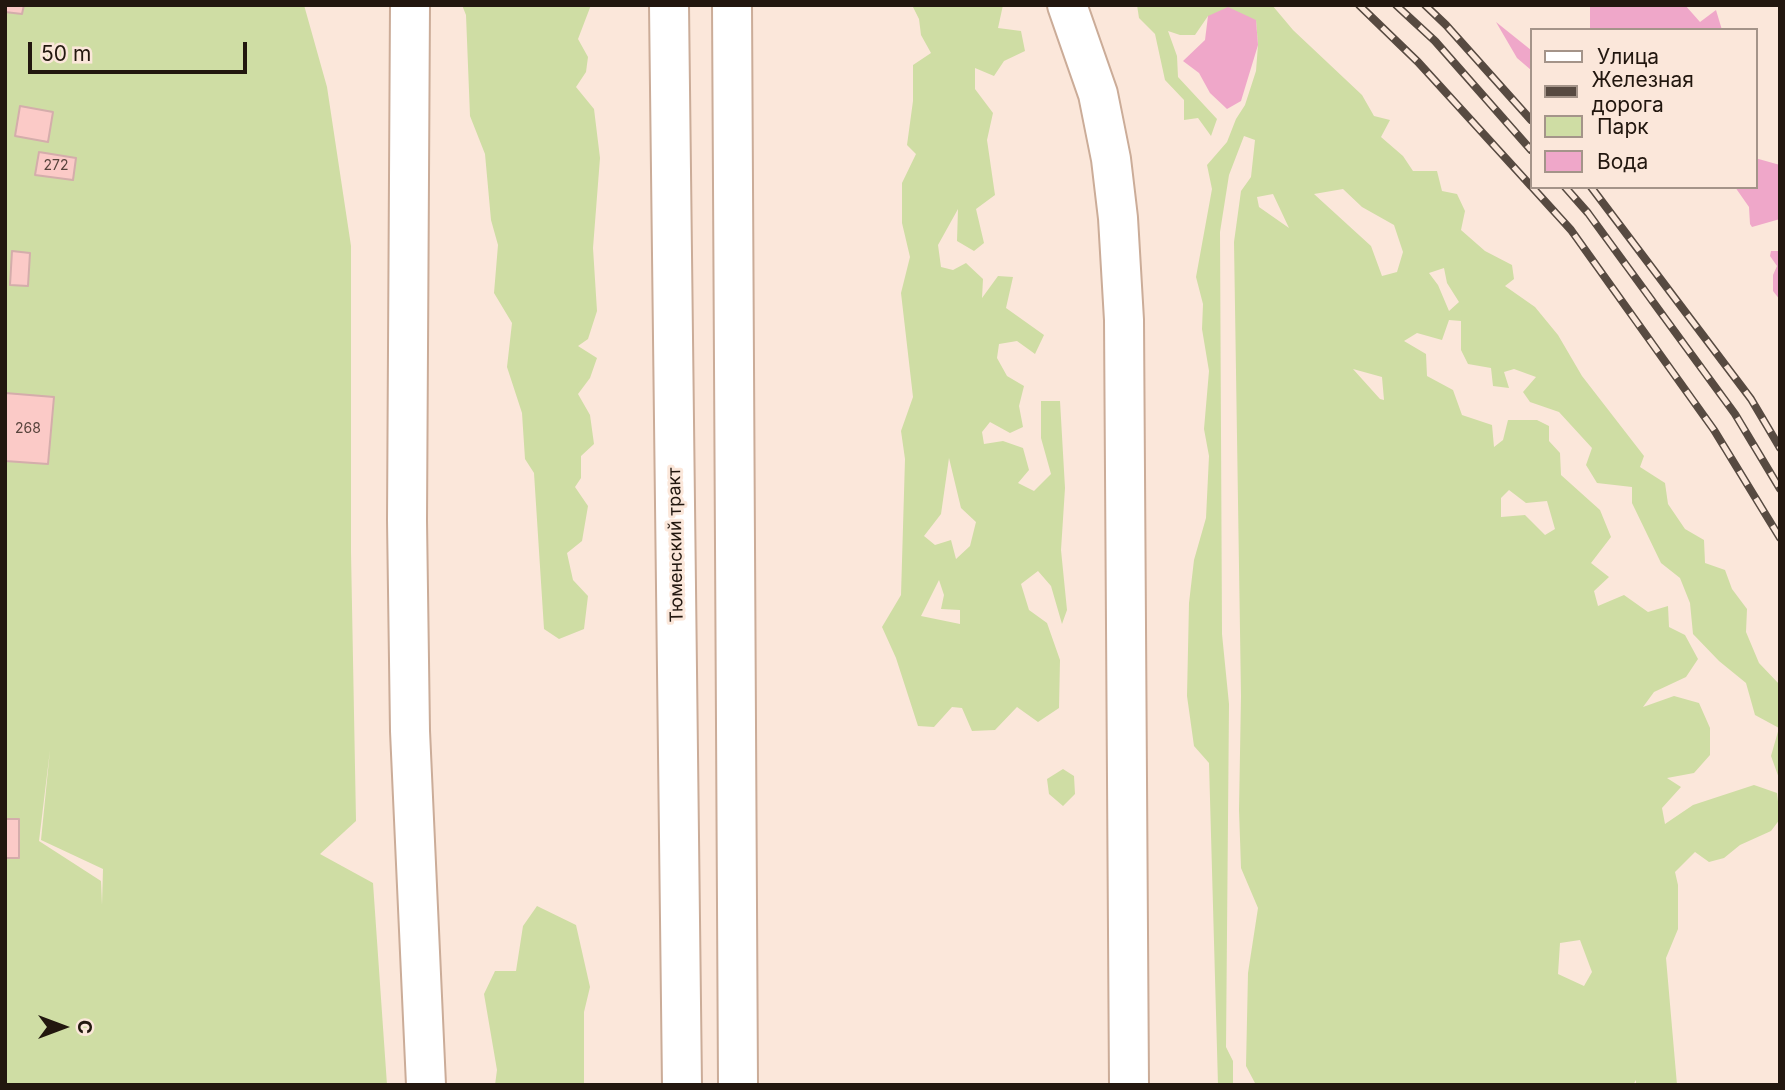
<!DOCTYPE html>
<meta charset="utf-8">
<style>
body{margin:0}
#map{position:relative;width:1785px;height:1090px;overflow:hidden;background:#fbe7da;font-family:Inter,sans-serif}
canvas{display:block}
.frame{position:absolute;inset:0;border:7px solid #22170f;pointer-events:none}
.legend{position:absolute;left:1530px;top:28px;width:228px;height:161px;box-sizing:border-box;background:#fbe7da;border:2px solid #a49489;margin:0;padding:9px 12px;list-style:none;font-size:21px;color:#22170f}
.legend li{display:flex;align-items:center;gap:14px;height:35px}
.legend b{width:35px;border:2px solid #a49489}
.north{position:absolute;left:28px;top:992px;width:70px;height:70px;-webkit-text-stroke:5px #fbe7da;paint-order:stroke;rotate:90deg;font-size:19px;font-weight:700;line-height:28px;text-align:center;color:#22170f}
.north::after{content:'';display:block;margin:auto;width:24px;height:32px;background:#22170f;clip-path:polygon(50% 0,100% 100%,50% 72%,0 100%)}
.scale{position:absolute;left:28px;top:42px;width:219px;height:32px;box-sizing:border-box;border:4px solid #22170f;border-top:0;padding-left:9px;font-size:21px;line-height:24px;white-space:nowrap;color:#22170f;-webkit-text-stroke:5px #fbe7da;paint-order:stroke}
</style>
<div id="map">
<canvas width="1785" height="1090"></canvas>
<div class="frame"></div>
<ul class="legend">
<li><b style="height:9px;background:#fff"></b>Улица</li>
<li><b style="height:9px;background:#574a41"></b>Железная дорога</li>
<li><b style="height:19px;background:#cfdda4"></b>Парк</li>
<li><b style="height:19px;background:#efa7c9"></b>Вода</li>
</ul>
<div class="north">С</div>
<div class="scale">50 m</div>
</div>
<script>
const ctx = document.querySelector('canvas').getContext('2d');
ctx.lineJoin = 'round';
function fill(path, color) { ctx.fillStyle = color; ctx.fill(path, 'evenodd'); }
const shape = rows => new Path2D(rows.map(r => 'M' + r).join(''));
function strokePath(path, color, width, dash) { ctx.strokeStyle = color; ctx.lineWidth = width; ctx.lineCap = dash ? 'butt' : 'round'; ctx.setLineDash(dash || []); ctx.stroke(path); }
function write(font, color, halo, rows, align = 'center') {
  ctx.font = font + ' Inter,sans-serif'; ctx.lineWidth = 6; ctx.setLineDash([]); ctx.textBaseline = 'middle'; ctx.strokeStyle = halo; ctx.fillStyle = color; for (const [text, x, y, turn = 0] of rows) {
    ctx.save(); ctx.translate(x, y); ctx.rotate((+turn || 0) * Math.PI / 180); ctx.textAlign = isNaN(turn) ? turn : align; if (halo) ctx.strokeText(text, 0, 0); ctx.fillText(text, 0, 0); ctx.restore();
  }
}
fill(shape([
 [5,5,304,5,327,87,351,246,351,552,356,821,320,854,373,883,387,1085,5,1085],
 [50,750,41,840,103,869,102,905,101,881,39,841],
 [462,5,591,5,578,39,588,57,586,72,576,87,594,109,600,158,593,248,597,311,588,339,578,346,597,358,590,378,578,394,590,415,594,444,581,456,581,478,575,487,588,506,582,541,567,553,573,580,588,596,584,629,559,639,544,629,534,473,525,459,522,413,507,367,512,323,494,293,498,245,491,220,485,154,470,116,466,15],
 [912,5,1003,5,998,28,1021,31,1025,51,1004,61,994,76,975,68,975,89,993,113,987,140,995,195,976,209,984,243,974,251,957,241,958,209,938,245,941,267,953,270,966,263,983,279,982,298,998,276,1013,277,1006,308,1044,335,1035,354,1017,341,999,344,997,358,1007,376,1024,386,1019,406,1023,427,1010,433,990,422,982,432,984,444,1003,441,1023,448,1029,470,1018,483,1034,491,1051,474,1041,438,1041,401,1060,401,1065,488,1061,550,1067,610,1062,624,1051,586,1038,571,1021,584,1029,610,1047,623,1060,660,1059,708,1038,722,1017,707,995,730,972,731,962,708,952,707,934,727,918,726,896,658,882,627,901,595,905,459,901,431,913,397,901,293,910,257,902,223,902,183,916,154,907,145,913,101,913,65,931,53,921,35,919,19],
 [949,458,961,508,976,522,970,546,956,559,951,540,935,545,924,536,941,514],
 [939,580,944,595,941,609,960,610,960,624,921,616],
 [1137,5,1272,5,1293,30,1362,95,1374,116,1390,120,1381,137,1403,156,1413,171,1437,171,1442,191,1457,194,1465,211,1461,230,1485,251,1512,265,1514,279,1505,286,1535,307,1558,335,1582,376,1644,456,1640,467,1665,483,1668,504,1685,529,1704,540,1705,563,1725,570,1732,589,1747,609,1746,632,1759,663,1780,685,1780,781,1771,756,1779,728,1755,715,1746,683,1719,661,1693,634,1690,603,1680,578,1661,563,1632,503,1632,487,1597,483,1586,465,1592,448,1559,412,1530,402,1523,392,1536,377,1514,369,1504,372,1509,388,1493,386,1491,368,1468,364,1461,350,1461,321,1449,320,1442,340,1417,333,1404,341,1426,354,1427,376,1453,390,1462,415,1492,425,1494,447,1503,440,1508,420,1537,420,1549,426,1549,441,1560,453,1561,475,1600,510,1611,537,1591,563,1609,577,1594,591,1598,606,1624,595,1648,612,1668,606,1669,627,1685,635,1698,659,1686,677,1654,692,1643,707,1674,696,1699,703,1710,728,1710,755,1694,773,1667,778,1681,787,1662,808,1665,824,1693,805,1754,785,1777,793,1780,819,1771,831,1740,845,1724,858,1709,862,1695,852,1675,872,1678,885,1678,929,1666,958,1677,1085,1636,1085,1636,1080,1633,1085,1256,1085,1246,1066,1248,973,1258,908,1241,868,1239,810,1241,696,1234,242,1241,191,1251,177,1255,140,1244,136,1229,175,1220,232,1222,634,1229,704,1226,1047,1233,1061,1233,1085,1218,1085,1209,763,1194,746,1187,696,1189,603,1194,560,1206,518,1209,456,1204,429,1209,371,1202,329,1203,304,1196,277,1212,189,1207,165,1227,142,1236,119,1245,105,1256,71,1258,45,1256,20,1208,16,1195,35,1180,35,1168,31,1177,56,1178,77,1217,119,1211,136,1198,118,1184,120,1184,100,1165,80,1155,34,1139,18],
 [1343,189,1362,207,1394,225,1403,252,1397,272,1382,276,1371,246,1314,194],
 [1273,194,1289,228,1259,207,1257,197],
 [1444,268,1447,283,1459,302,1449,311,1438,285,1429,273],
 [1353,369,1382,377,1384,400,1380,399],
 [1509,490,1526,503,1547,501,1555,529,1545,535,1525,515,1501,517,1501,498],
 [1580,940,1592,972,1584,986,1558,974,1560,943],
 [1063,769,1074,776,1075,794,1063,806,1049,794,1047,779],
 [537,906,576,925,590,987,584,1012,584,1085,495,1085,497,1070,484,994,495,971,516,971,523,926]
]), '#cfdda4');
fill(shape([
 [1590,5,1685,5,1700,22,1716,10,1722,30,1590,30],
 [1228,7,1256,20,1258,45,1241,101,1227,109,1210,93,1199,73,1183,61,1205,40,1208,16],
 [1496,22,1531,50,1531,70,1517,58],
 [1755,158,1780,165,1780,219,1752,227,1750,224,1749,207,1735,187,1755,187],
 [1771,251,1780,251,1780,300,1773,291,1773,275,1777,266,1770,256]
]), '#efa7c9');
const building = shape([
 [6,5,24,5,22,14,5,12,6,5],
 [20,106,53,112,48,142,15,136,20,106],
 [39,152,76,158,73,180,35,175,39,152],
 [12,251,30,253,28,286,10,285,12,251],
 [5,393,54,397,48,464,5,461,5,393],
 [5,819,19,819,19,858,5,858,5,819]
]);
fill(building, '#fbcac7');
strokePath(building, '#d4adab', 2);
const secondary = shape([
 [410,5,407,520,410,731,426,1085],
 [1067,5,1098,94,1111,159,1118,218,1124,320,1129,1085]
]);
const primary = shape([
 [669,5,682,1085],
 [732,5,738,1085]
]);
strokePath(secondary, '#cbac98', 42);
strokePath(primary, '#cbac98', 42);
strokePath(secondary, '#fff', 38);
strokePath(primary, '#fff', 38);
const rail = shape([
 [1359,5,1418,62,1531,186],
 [1396,5,1435,41,1531,150],
 [1425,5,1446,25,1531,120],
 [1532,187,1571,230,1714,430,1780,538],
 [1565,187,1588,213,1735,414,1780,489],
 [1591,187,1751,399,1780,448]
]);
strokePath(rail, '#574a41', 8);
strokePath(rail, '#fbe7da', 5, [16]);
write('14px', '#58443d', null, [
 ["272",56,166],
 ["268",28,429]
]);
write('18px', '#22170f', '#fbe7da', [
 ["Тюменский тракт",676,545,-91]
]);
</script>
